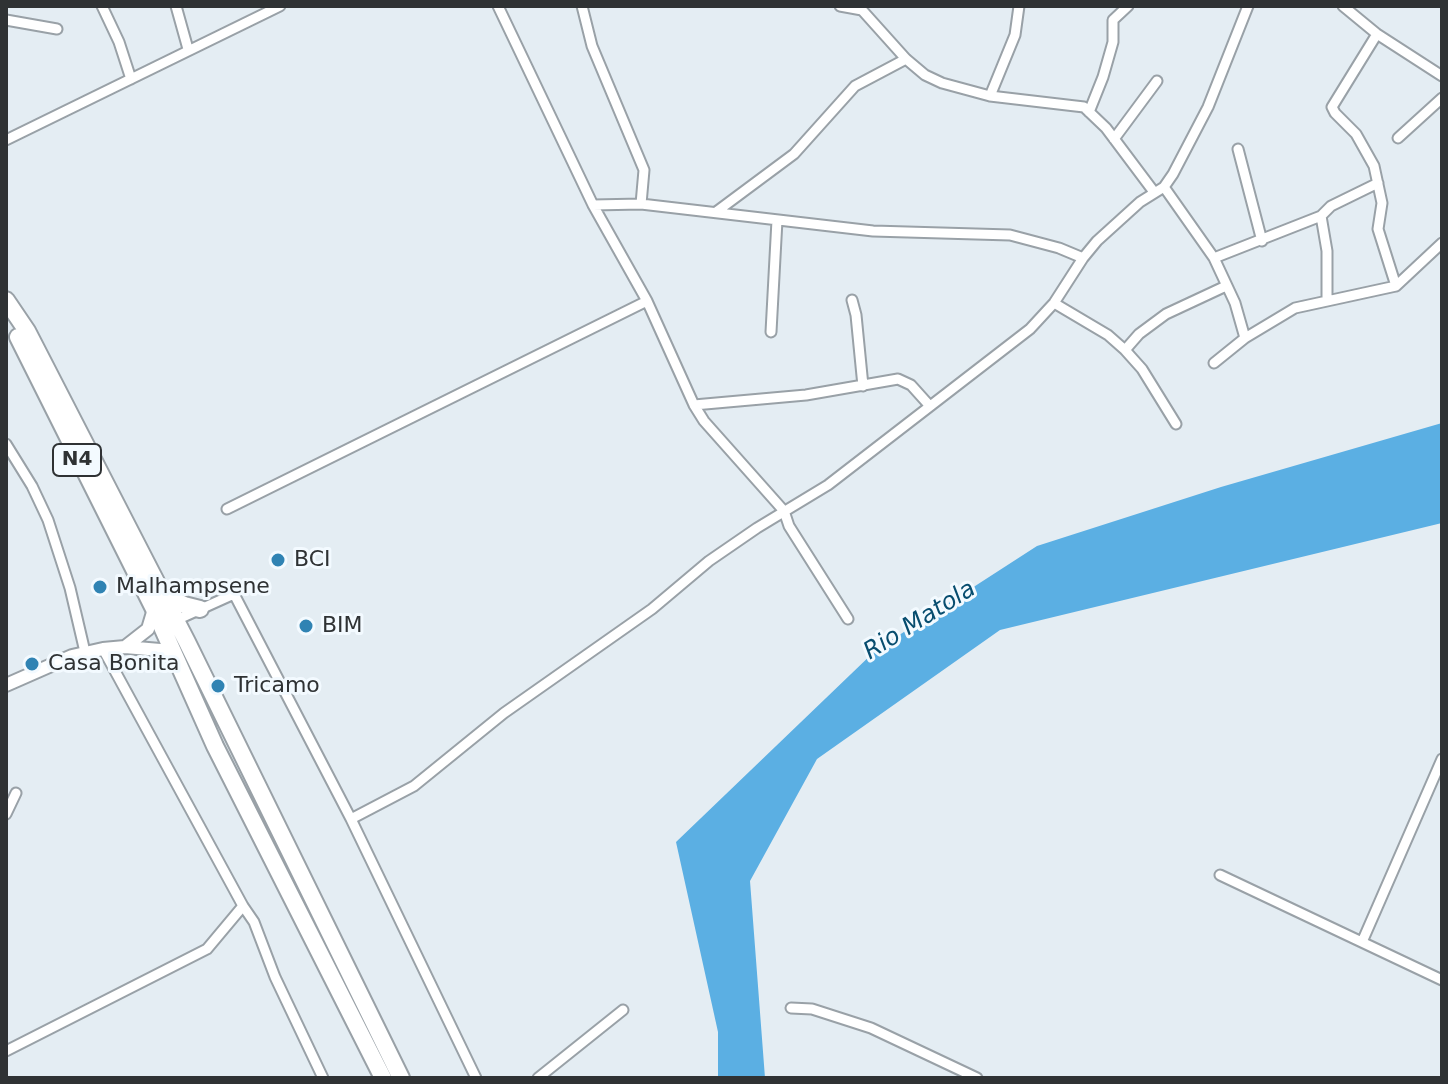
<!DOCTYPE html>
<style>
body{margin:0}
#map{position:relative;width:1448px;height:1084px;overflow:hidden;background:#e4edf3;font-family:"DejaVu Sans",sans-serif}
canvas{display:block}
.frame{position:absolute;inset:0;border:8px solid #2f3234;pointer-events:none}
</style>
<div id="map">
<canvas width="1448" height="1084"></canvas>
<div class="frame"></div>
</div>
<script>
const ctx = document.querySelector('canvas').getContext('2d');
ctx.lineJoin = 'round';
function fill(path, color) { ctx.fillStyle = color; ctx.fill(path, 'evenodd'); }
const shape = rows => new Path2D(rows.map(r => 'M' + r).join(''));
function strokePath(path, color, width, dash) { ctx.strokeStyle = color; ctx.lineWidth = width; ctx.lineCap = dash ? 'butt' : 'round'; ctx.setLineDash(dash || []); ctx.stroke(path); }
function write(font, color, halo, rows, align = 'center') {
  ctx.font = font + ' "DejaVu Sans",sans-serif'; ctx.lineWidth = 6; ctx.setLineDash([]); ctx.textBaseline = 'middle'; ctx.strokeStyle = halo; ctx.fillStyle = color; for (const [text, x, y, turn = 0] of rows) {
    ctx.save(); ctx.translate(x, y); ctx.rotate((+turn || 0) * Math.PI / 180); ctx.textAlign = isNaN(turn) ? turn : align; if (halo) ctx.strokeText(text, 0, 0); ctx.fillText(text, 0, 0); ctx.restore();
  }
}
fill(shape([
 [1442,423,1442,523,1000,630,817,759,750,881,765,1078,718,1078,718,1032,676,842,876,650,1037,546,1221,487]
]), '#5bafe3');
const street = shape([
 [102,6,119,42,131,79],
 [176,6,188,49],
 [498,6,593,205,647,301,694,405,704,421,784,511,789,526,848,619],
 [582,6,592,46,644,170,641,204],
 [840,6,862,10,906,59,925,75,942,83,990,96,1084,107,1106,128,1154,192],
 [1343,6,1377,34,1442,76],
 [6,20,57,29],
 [1377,34,1332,107,1335,113,1356,134,1374,166,1382,203,1378,229,1396,286],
 [990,96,1015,35,1019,6],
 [1089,112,1103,77,1113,42,1113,20,1128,6],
 [1398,138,1442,98],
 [1114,139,1157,81],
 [6,140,280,6],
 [1238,149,1262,241],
 [1164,187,1214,258,1235,303,1245,338],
 [593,205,641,204,873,231,1010,235,1059,248,1083,258],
 [716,212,794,154,855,86,906,59],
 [1321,216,1327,251,1327,300],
 [1214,258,1321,216,1331,206,1378,183],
 [852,300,856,315,863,386],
 [1054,303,1108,335,1125,350,1142,369,1176,424],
 [771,332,777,220],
 [1125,350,1139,334,1166,314,1226,286],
 [1214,363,1245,338,1295,308,1396,286,1442,243],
 [694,405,806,395,898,379,911,385,929,405],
 [6,444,32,486,48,520,70,588,85,652],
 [227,509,647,301],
 [172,622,234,594,351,819],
 [103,649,243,906,254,922,275,977,323,1078],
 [6,814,16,793],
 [1220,875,1442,980],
 [1362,942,1442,759],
 [791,1008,812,1009,871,1028,977,1078],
 [6,1051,207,949,243,906],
 [476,1078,351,819,414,786,504,713,652,609,709,561,757,528,828,485,1030,329,1054,303,1083,258,1097,241,1140,202,1164,187,1173,174,1208,107,1248,6],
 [538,1078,623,1010]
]);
const secondary = shape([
 [125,647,148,629,154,609],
 [6,685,72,656,103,649,125,647,160,650,175,659]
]);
const highway = shape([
 [6,300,27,331,187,642,401,1078],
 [18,337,154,609,215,746,383,1078],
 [162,594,184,605,200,609]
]);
strokePath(street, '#99a1a7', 13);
strokePath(secondary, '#99a1a7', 16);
strokePath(highway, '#99a1a7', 20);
strokePath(street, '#fff', 9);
strokePath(secondary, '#fff', 12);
strokePath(highway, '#fff', 16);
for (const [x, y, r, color] of [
 [278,560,8,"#3083b3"],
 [100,587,8,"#3083b3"],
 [306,626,8,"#3083b3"],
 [32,664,8,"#3083b3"],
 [218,686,8,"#3083b3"]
]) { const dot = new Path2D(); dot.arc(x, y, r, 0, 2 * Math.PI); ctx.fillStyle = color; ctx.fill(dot); strokePath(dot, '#f3faff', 3); }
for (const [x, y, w] of [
 [77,460,48]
]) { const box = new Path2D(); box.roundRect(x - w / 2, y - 16, w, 32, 6); ctx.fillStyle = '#f3faff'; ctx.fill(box); strokePath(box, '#2f3234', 2); }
write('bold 20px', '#2f3234', null, [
 ["N4",77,460]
]);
write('22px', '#2f3234', '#f3faff', [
 ["BCI",294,560],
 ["Malhampsene",116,587],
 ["BIM",322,626],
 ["Casa Bonita",48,664],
 ["Tricamo",234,686]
], 'left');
write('italic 24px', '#074d6f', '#f3faff', [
 ["Rio Matola",920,621,-32]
]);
</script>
